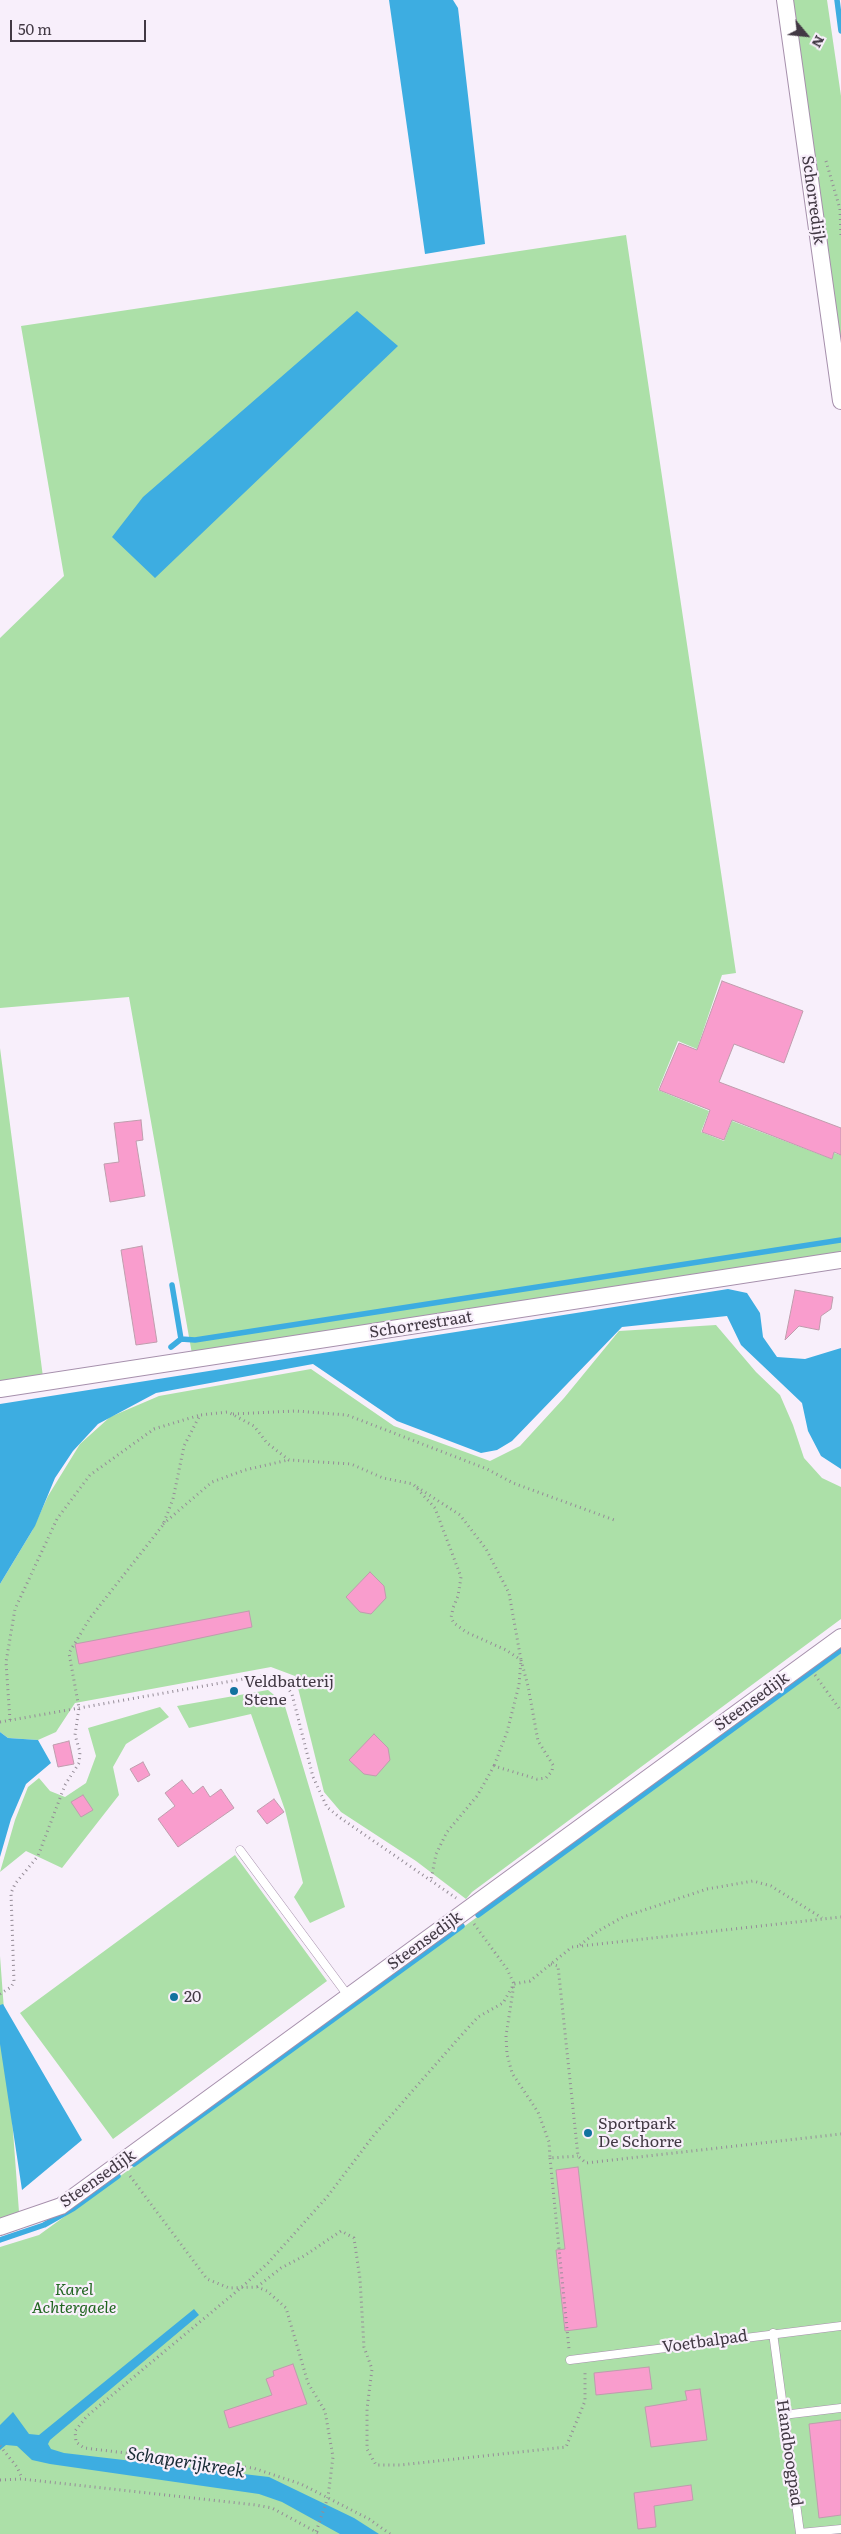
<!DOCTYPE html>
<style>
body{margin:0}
#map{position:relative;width:841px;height:2534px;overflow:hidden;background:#f8effb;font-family:Literata,serif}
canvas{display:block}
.north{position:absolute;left:781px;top:10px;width:50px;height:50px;-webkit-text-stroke:4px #f8effb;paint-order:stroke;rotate:118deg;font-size:14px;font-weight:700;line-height:20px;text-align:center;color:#423944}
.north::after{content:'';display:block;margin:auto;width:18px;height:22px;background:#423944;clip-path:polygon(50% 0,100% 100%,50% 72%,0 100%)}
.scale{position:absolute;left:10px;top:20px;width:136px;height:22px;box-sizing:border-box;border:2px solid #423944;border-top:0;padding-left:6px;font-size:15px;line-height:18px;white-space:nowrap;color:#423944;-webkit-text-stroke:4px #f8effb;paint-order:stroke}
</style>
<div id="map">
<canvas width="841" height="2534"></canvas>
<div class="north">N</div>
<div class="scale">50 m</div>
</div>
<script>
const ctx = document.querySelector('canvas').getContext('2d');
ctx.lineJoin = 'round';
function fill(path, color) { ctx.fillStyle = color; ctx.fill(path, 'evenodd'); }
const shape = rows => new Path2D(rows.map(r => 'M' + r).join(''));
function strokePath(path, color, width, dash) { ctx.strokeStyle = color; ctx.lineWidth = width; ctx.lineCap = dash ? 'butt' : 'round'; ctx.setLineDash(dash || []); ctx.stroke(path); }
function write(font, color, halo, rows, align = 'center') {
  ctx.font = font + ' Literata,serif'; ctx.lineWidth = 4.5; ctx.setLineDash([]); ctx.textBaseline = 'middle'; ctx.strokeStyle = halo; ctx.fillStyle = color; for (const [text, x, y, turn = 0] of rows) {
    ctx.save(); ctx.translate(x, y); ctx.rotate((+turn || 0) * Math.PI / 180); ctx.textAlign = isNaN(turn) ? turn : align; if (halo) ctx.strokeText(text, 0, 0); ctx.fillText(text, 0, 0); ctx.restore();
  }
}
fill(shape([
 [791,0,827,0,841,96,841,354],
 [626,235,736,973,722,975,697,1049,678,1041,658,1090,709,1111,701,1132,724,1141,732,1121,832,1159,834,1153,841,1155,841,1253,192,1354,129,997,0,1008,0,638,64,576,21,326],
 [0,1048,43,1377,0,1383],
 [716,1325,756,1372,780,1395,793,1425,804,1458,822,1478,841,1487,841,1619,472,1892,466,1899,416,1861,341,1812,324,1792,295,1676,271,1667,75,1703,56,1732,38,1740,8,1738,0,1732,0,1584,32,1531,48,1496,80,1444,110,1417,159,1396,311,1369,394,1426,490,1461,520,1446,564,1398,619,1331],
 [841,1653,841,2534,0,2534,0,2247,39,2235],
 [268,1690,284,1703,345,1907,310,1923,294,1897,303,1883,285,1810,251,1714,189,1728,177,1706],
 [160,1707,169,1717,126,1744,113,1767,119,1795,62,1868,26,1851,0,1872,15,1820,28,1787,39,1778,50,1791,65,1797,86,1783,96,1756,88,1728],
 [235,1855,327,1981,113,2139,20,2013],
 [0,1956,19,2212,0,2219]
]), '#ace0a8');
fill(shape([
 [389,0,453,0,458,8,485,244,425,254],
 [357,311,398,346,155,578,112,537,143,497],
 [728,1289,747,1293,760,1313,763,1337,777,1357,805,1359,841,1348,841,1469,821,1456,808,1431,802,1403,741,1345,727,1316,622,1327,512,1441,497,1450,481,1453,397,1421,313,1364,156,1393,98,1424,73,1451,55,1478,35,1526,0,1584,0,1404],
 [0,1732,8,1738,38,1740,51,1763,26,1784,11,1819,0,1857],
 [3,2004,82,2140,22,2190,0,2044,0,2005],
 [194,2309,199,2315,50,2440,48,2444,51,2449,64,2453,269,2477,354,2518,379,2534,340,2534,282,2502,259,2494,50,2464,32,2460,17,2446,6,2445,0,2450,0,2425,13,2412,29,2434,39,2435]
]), '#3dade1');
strokePath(shape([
 [837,0,841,31],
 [181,1339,195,1340,841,1240],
 [171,1347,181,1339,172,1285],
 [478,1915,841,1650],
 [134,2164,462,1926],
 [0,2240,44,2225,74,2208,118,2176]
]), '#3dade1', 5.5);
const building = shape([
 [722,981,803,1011,784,1063,734,1044,719,1082,841,1128,841,1155,834,1152,832,1159,732,1120,724,1140,702,1132,710,1110,659,1090,679,1043,697,1050,722,981],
 [141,1120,143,1140,136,1141,145,1196,110,1202,104,1164,119,1162,114,1123,141,1120],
 [142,1246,157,1342,136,1345,121,1250,142,1246],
 [795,1290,833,1297,831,1309,821,1316,819,1330,799,1326,785,1340,795,1290],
 [370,1572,384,1586,386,1598,371,1614,360,1612,346,1597,370,1572],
 [249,1611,252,1627,79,1664,75,1644,249,1611],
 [374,1734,388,1748,390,1760,376,1776,364,1774,349,1760,374,1734],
 [69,1741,74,1764,58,1767,53,1745,69,1741],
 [143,1762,150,1775,138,1782,130,1769,143,1762],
 [182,1780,193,1794,203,1786,210,1797,221,1789,234,1808,178,1847,158,1819,175,1806,165,1793,182,1780],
 [83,1795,93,1810,81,1817,71,1802,83,1795],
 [274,1799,284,1812,267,1824,257,1811,274,1799],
 [578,2167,597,2327,565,2331,556,2250,565,2249,556,2170,578,2167],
 [293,2364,307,2404,229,2428,224,2411,272,2395,266,2379,274,2376,273,2371,293,2364],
 [649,2367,652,2389,596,2395,594,2373,649,2367],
 [700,2389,707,2440,651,2447,645,2407,687,2400,685,2391,700,2389],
 [841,2420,841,2515,819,2518,809,2424,841,2420],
 [691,2485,693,2500,654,2506,656,2527,638,2529,634,2493,691,2485]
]);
fill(building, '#f99dcd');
strokePath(building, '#bf9dad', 1);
const service = shape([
 [240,1850,349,1997],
 [773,2333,800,2533,841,2529],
 [570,2360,841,2326],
 [783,2415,841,2408]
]);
const minor = shape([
 [785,0,841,401],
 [0,1389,841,1260],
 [0,2227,61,2206,841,1637]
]);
strokePath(service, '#a690ac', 9);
strokePath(minor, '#a690ac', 18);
strokePath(shape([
 [826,161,840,209,841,237],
 [233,1414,296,1411,347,1415,487,1469,513,1483,617,1521],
 [417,1487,460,1515,486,1549,509,1593,521,1660,519,1685,507,1732,494,1766],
 [163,1524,212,1482,245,1470,288,1460],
 [815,1675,841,1711],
 [10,1720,6,1662,15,1609,57,1519,90,1475,154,1429,200,1415],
 [0,1722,266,1675,275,1677,282,1680,292,1694,313,1777,327,1807,339,1817,456,1898],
 [474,1924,507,1969,514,1984,506,2036,507,2054,512,2073,538,2112,549,2142,550,2158,578,2156],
 [580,1945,598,1931,623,1917,707,1889,753,1881,771,1886,822,1918],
 [551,1964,558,1966,578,2156,586,2163,841,2134],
 [0,1994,11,1987,14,1982,11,1893,15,1884,38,1856,65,1785,79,1763,80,1752,75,1735,79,1708,69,1653,90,1618,163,1525,173,1499,184,1446,200,1415,228,1412,254,1426,267,1443,289,1460,351,1464,383,1478,413,1484,435,1508,461,1577,458,1596,453,1608,451,1618,454,1623,466,1632,506,1650,521,1660,528,1686,538,1741,553,1765,552,1771,546,1778,537,1779,494,1766,477,1796,447,1832,436,1854,431,1880],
 [550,2158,569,2349],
 [130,2176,207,2279,229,2288,257,2287,267,2291,286,2308,308,2383,325,2411,333,2457,328,2497,316,2532],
 [257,2287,281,2268,304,2256,341,2231,354,2238,360,2279,364,2347,372,2369,367,2409,367,2449,376,2465,400,2465,566,2447,585,2401,585,2371],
 [0,2446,17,2467,22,2478],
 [0,2480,22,2479,256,2505,272,2508,320,2534],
 [390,2534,369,2519,301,2484,253,2468,84,2448,76,2442,75,2431,87,2416,243,2286,268,2263,327,2197,374,2135,457,2040,478,2017,503,2003,514,1984,530,1981,572,1947,841,1917]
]), '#958c97', 3, [1, 4]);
strokePath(service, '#fff', 8);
strokePath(minor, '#fff', 16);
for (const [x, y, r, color] of [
 [234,1691,5,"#11729f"],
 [174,1997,5,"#11729f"],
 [588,2133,5,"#11729f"]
]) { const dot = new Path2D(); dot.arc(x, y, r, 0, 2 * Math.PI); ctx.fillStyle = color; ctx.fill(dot); strokePath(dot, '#f8effb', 2); }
write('16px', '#423944', '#f8effb', [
 ["Schorredijk",813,200,82],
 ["Schorrestraat",421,1325,-9],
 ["Steensedijk",752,1702,-36],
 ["Steensedijk",425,1941,-36],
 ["Steensedijk",98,2179,-35],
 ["Voetbalpad",705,2342,-8],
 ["Handboogpad",789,2453,82]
]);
write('16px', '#423944', '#f8effb', [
 ["Veldbatterij",244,1682],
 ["Stene",244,1700],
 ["20",184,1997],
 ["Sportpark",598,2124],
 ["De Schorre",598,2142]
], 'left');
write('italic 16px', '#216621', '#f8effb', [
 ["Karel",74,2290],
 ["Achtergaele",74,2308]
]);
write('italic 18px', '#192c36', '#f8effb', [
 ["Schaperijkreek",186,2463,9]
]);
</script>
